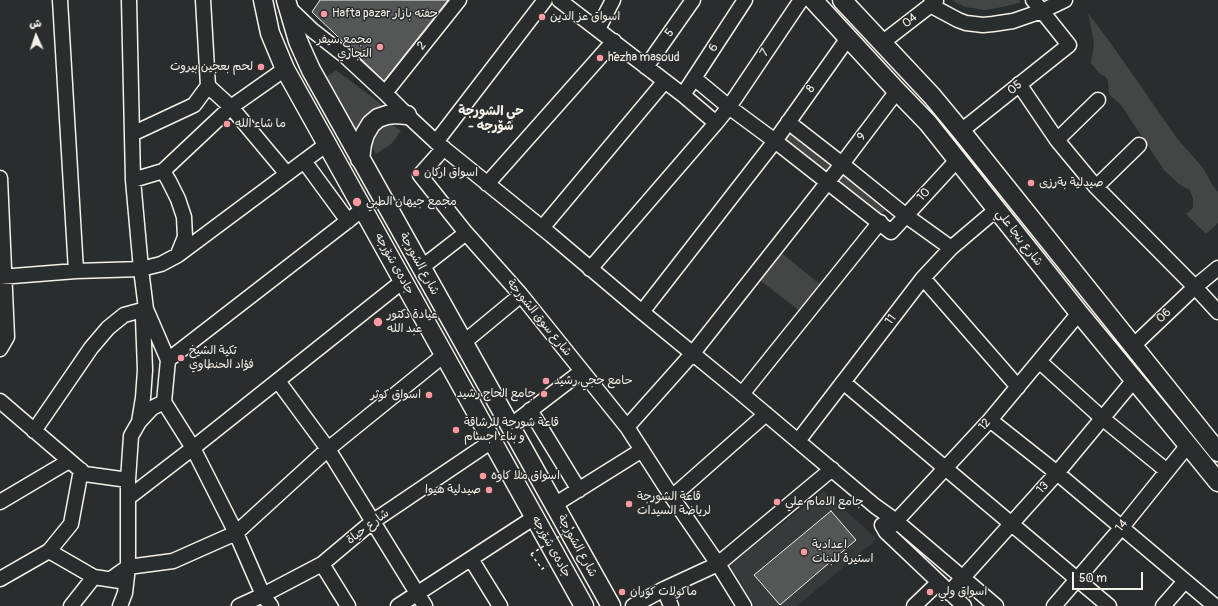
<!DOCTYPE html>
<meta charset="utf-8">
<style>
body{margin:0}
#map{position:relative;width:1218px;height:606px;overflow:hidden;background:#2a2d2e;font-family:Pangolin,"Playpen Sans Arabic",sans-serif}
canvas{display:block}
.north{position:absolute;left:16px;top:16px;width:40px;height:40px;-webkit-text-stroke:3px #2a2d2e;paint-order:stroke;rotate:357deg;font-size:11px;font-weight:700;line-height:16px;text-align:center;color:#f4f1e8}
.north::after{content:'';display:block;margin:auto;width:14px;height:18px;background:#f4f1e8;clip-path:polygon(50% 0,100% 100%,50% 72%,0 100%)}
.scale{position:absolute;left:1072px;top:572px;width:71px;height:18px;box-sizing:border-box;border:2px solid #f4f1e8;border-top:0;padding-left:5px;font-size:12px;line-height:14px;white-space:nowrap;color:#f4f1e8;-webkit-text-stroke:3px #2a2d2e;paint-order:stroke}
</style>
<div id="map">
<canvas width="1218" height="606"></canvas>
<div class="north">ش</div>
<div class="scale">50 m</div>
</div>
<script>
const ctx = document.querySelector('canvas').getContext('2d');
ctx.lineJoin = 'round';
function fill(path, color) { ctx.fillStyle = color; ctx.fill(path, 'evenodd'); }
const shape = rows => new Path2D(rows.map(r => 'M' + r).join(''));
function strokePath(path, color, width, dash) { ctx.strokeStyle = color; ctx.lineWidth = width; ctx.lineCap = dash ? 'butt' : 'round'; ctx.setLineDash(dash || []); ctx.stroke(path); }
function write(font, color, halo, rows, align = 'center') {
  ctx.font = font + ' Pangolin,"Playpen Sans Arabic",sans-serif'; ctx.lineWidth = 3; ctx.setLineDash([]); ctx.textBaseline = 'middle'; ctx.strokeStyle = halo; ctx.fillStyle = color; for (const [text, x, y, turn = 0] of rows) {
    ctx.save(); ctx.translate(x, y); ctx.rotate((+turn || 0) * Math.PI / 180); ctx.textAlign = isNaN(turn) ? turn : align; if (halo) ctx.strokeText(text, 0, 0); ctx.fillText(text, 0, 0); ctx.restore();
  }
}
fill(shape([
 [824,491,877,539,797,606,755,606,729,565]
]), '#373a3a');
fill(shape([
 [952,0,1019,0,1021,2,1003,7,985,10,965,7],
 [1088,13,1110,42,1176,137,1203,168,1213,186,1218,192,1218,223,1206,234,1186,214,1193,208,1193,199,1190,190,1179,184,1164,170,1121,105,1109,94,1108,81,1105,76,1100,74,1091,63,1094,43],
 [335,71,337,71,380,103,383,106,383,109,357,131,324,80,325,78],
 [390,123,401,131,391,144,376,154,368,141,375,127],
 [789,129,835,164,828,174,782,138],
 [844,171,888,207,880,216,838,179],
 [779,251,822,286,801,312,757,278]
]), '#444645');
const building = shape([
 [320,0,448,0,384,81,312,12,320,0],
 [831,511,856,540,780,605,754,575,831,511]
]);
fill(building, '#555756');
strokePath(building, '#f4f1e8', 1);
const minor = shape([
 [60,0,76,271],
 [203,0,208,86,231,107,287,174],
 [559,0,683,95,716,123],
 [930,5,958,20,966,23,983,25,993,24,1013,21,1042,11,1065,0],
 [287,6,312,30,344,55,385,93,407,115,436,142,551,235,642,312,742,394,875,506,896,521,996,606],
 [598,29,613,0],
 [883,42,936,1],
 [646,67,693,0],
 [694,78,729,107,775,141,891,232,958,159],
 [1019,84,1057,140,1096,187,1195,287,1218,312],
 [385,93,459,0],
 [683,95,745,0],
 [788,122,842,164,905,215,951,248],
 [961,131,1069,45,1033,0],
 [132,134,194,105,208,86],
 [1057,140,1098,100],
 [436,142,545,0],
 [444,148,420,175,466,233,521,295,627,427,672,497,718,564,744,606],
 [304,161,348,221],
 [163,171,169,181,178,199,184,217,185,237,178,254],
 [0,178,7,337,0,349],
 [133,180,163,171,231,107,285,69],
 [487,184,614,41],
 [1096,187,1139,145],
 [542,228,665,81],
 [421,268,466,233],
 [590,269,716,123,729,107,801,0],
 [0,277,76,271,141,269,161,264,178,255,327,144],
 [923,278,1018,387],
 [642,312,775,141,848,38],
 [463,343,521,295],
 [1133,346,1195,287,1218,268],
 [168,360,363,209],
 [1039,361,1102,418,1167,471],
 [278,381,328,449,425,606],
 [843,382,1109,606],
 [742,394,880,222],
 [0,401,85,474,128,480],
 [164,402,193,448,236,533,263,595,271,606],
 [530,410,579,490],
 [990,420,1057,473,1215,606],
 [139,422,143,398,145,370,143,318,146,310],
 [510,426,582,371],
 [627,427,693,353,842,164,897,91],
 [34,431,91,348,108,328,124,315,146,309],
 [798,441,923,278,951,248,997,209],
 [672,497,766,414],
 [128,498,193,448,403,281],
 [0,502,69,461],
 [554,505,642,450],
 [882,525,886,532,964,606],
 [886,532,990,420,1079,313],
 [49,551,94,577],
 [471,559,500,606],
 [322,564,348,606],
 [0,579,49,551,71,524,81,470],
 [111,579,128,567,173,561,236,533,328,449,444,355],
 [664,589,671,606],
 [949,593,1057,473,1134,380],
 [71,606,94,577,120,581],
 [120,606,125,593,128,567,128,480,131,436,139,422,152,408,164,402,168,360,146,309,141,269,133,180,129,0],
 [239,606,263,595,322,564,372,522,492,441],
 [398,606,535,517],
 [633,606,664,589,718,564,832,469],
 [914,606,938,583],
 [1054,606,1122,527,1188,445],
 [1163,606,1185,581]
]);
const major = shape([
 [263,0,270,33,285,69,584,606],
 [286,0,298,41,311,70,611,606],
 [813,0,897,91,928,123,1079,313,1188,445,1218,482],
 [842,0,932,96,961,131,1218,452],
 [360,159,362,144,365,134,371,124,378,118,387,115,395,114,407,115]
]);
strokePath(minor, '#f4f1e8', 17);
strokePath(major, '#f4f1e8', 21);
strokePath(shape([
 [531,554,542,569,547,566]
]), '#f4f1e8', 1.5, [3, 3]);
strokePath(minor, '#2a2d2e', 14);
strokePath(major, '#2a2d2e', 18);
strokePath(shape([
 [531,554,576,526]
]), '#f4f1e8', 1.5, [3, 3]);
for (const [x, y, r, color] of [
 [324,14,4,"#ff9aa2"],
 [542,17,4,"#ff9aa2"],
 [380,47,4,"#ff9aa2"],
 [600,58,4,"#ff9aa2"],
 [261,67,4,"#ff9aa2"],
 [227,124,4,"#ff9aa2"],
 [416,173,4,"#ff9aa2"],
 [1031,183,4,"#ff9aa2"],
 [357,202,5,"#ff9aa2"],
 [378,322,5,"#ff9aa2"],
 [181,358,4,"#ff9aa2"],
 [546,381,4,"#ff9aa2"],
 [544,394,4,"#ff9aa2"],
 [429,395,4,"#ff9aa2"],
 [456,430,4,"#ff9aa2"],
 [483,476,4,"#ff9aa2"],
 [489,490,4,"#ff9aa2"],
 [777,502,4,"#ff9aa2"],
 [629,504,4,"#ff9aa2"],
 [804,552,4,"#ff9aa2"],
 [622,592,4,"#ff9aa2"],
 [930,592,4,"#ff9aa2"]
]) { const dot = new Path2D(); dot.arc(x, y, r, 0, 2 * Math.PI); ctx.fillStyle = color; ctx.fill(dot); strokePath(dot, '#2a2d2e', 1.5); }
write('12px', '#f4f1e8', '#2a2d2e', [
 ["Hafta pazar حفته بازار",332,14],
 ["اسواق عز الدين",550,17],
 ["مجمع سيفر",372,40,"right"],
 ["التجاري",372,54,"right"],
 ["hezha masoud",608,58],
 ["لحم بعجين بيروت",253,67,"right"],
 ["ما شاء الله",235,124],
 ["اسواق اركان",424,173],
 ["صيدلية بةرزى",1039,183],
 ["مجمع جيهان الطبي",366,202],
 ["عيادة دكتور",387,315],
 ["عبد الله",387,329],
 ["تكية الشيخ",189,351],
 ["فؤاد الحنطاوي",189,365],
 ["حامع حجي رشيد",554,381],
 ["جامع الحاج رشيد",536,394,"right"],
 ["اسواق كوثر",421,395,"right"],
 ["قاعة شورجة للرشاقة",464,423],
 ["و بناء اجسام",464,437],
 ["اسواق ملا كاوه",491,476],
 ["صيدلية هيوا",481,490,"right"],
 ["قاعة الشورجة",637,497],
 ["لرياضة السيدات",637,511],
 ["جامع الامام علي",785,502],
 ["اعدادية",812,545],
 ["استيرة للبنات",812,559],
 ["ماكولات كوران",630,592],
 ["اسواق ولي",938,592]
], 'left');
write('12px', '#f4f1e8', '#2a2d2e', [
 ["04",910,21,-38],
 ["5",670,33,-55],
 ["2",422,46,-51],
 ["6",714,48,-57],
 ["7",765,53,-56],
 ["05",1015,88,-39],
 ["8",811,89,-55],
 ["9",862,137,-53],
 ["10",924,195,-47],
 ["شارع بنجا علي",1019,238,52],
 ["جادەی شۆرجە",394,264,61],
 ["شارع الشورجة",419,264,61],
 ["06",1164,316,-43],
 ["شارع سوق الشورجة",539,318,51],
 ["11",891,320,-53],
 ["12",985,425,-48],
 ["13",1043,488,-47],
 ["14",1122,526,-50],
 ["شارع حياة",368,527,-37],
 ["شارع الشورجة",577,546,61],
 ["جادەی شۆرجە",551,547,61]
]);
write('bold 13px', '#f4f1e8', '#2a2d2e', [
 ["حي الشورجة",491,112],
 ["- شۆرجە",491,127]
]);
</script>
